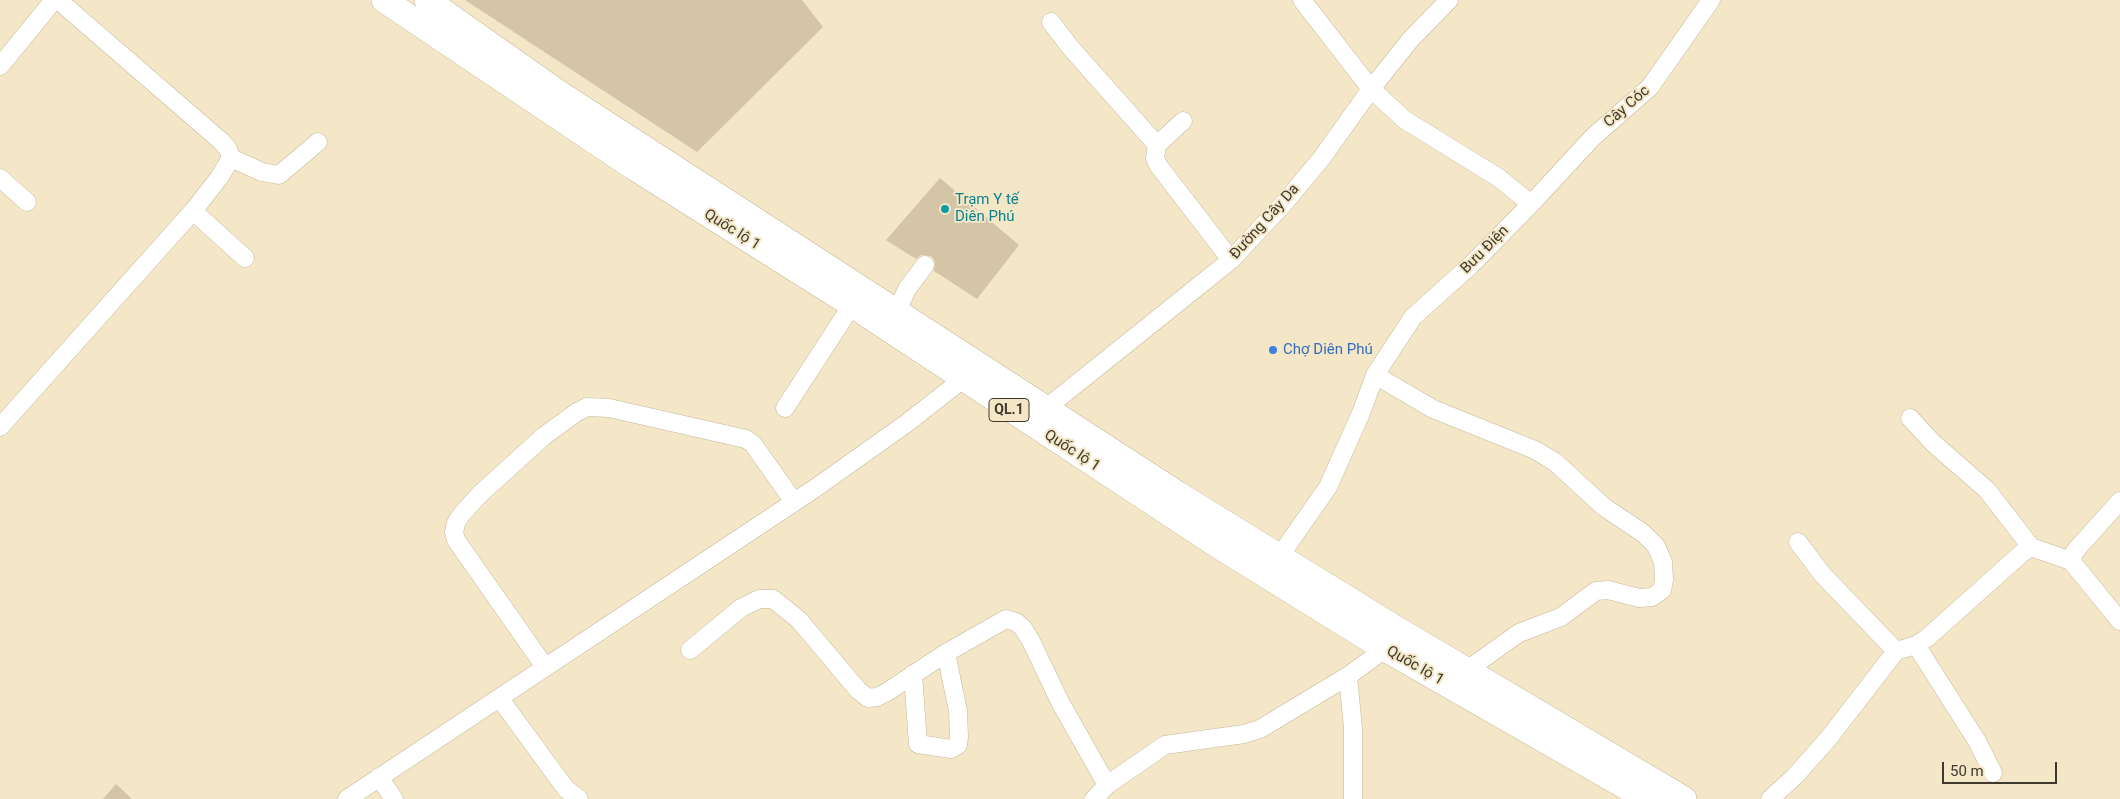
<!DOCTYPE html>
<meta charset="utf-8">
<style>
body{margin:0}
#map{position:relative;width:2120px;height:799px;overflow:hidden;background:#f4e7c7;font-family:Roboto,sans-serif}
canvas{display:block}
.scale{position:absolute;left:1942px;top:762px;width:115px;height:22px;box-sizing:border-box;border:2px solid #3e392c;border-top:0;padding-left:6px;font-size:15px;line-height:18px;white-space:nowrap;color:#3e392c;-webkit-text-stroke:4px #f4e7c7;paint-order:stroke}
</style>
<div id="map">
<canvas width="2120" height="799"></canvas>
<div class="scale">50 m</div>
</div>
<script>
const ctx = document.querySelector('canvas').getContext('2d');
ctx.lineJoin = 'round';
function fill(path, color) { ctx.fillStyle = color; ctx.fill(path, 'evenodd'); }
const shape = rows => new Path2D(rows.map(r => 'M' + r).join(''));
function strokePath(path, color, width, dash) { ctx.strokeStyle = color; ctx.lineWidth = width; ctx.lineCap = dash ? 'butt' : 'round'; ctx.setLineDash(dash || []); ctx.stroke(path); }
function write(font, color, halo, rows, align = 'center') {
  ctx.font = font + ' Roboto,sans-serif'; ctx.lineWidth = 4; ctx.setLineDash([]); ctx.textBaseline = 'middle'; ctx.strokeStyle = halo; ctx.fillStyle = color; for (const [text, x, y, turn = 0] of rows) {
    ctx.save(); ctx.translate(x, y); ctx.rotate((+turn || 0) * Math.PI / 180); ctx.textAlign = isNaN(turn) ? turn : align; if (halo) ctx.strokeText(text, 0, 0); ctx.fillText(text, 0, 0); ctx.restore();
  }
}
fill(shape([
 [465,0,802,0,823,27,697,152],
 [940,178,1019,245,977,299,934,271,935,261,931,256,921,255,916,259,886,240],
 [116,784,132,799,103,799]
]), '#d3c5a6');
const minor = shape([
 [1051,22,1070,47,1157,145],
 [0,66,54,0],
 [1183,121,1157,145,1155,158,1158,165,1231,260],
 [231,158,262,172,279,175,318,142],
 [0,178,27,202],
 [1531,204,1593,137,1650,87,1711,0],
 [193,211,245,258],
 [897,311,907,289,925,265],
 [1375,375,1433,409,1535,450,1555,462,1604,507,1643,533,1656,546,1663,562,1664,580,1662,590,1652,597,1639,598,1608,590,1596,591,1561,617,1519,633,1467,670],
 [785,408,852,305],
 [1045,409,1231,260,1286,201,1321,159,1371,89,1410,40,1449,0],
 [1910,418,1933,443,1987,490,2031,547],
 [0,427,193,211,219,178,231,158,228,149,221,141,58,0],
 [2120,501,2075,551,2071,561,2120,621],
 [1798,542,1822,574,1896,651],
 [1279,557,1328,487,1361,413,1375,375,1413,317,1472,264,1531,204,1499,178,1405,120,1371,89,1302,0],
 [1916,645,1977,741,1993,773],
 [690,650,741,608,759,599,773,599,799,620,858,690,868,698,877,697,887,692,946,653,1006,619,1016,622,1023,628,1031,641,1060,702,1107,785],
 [545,667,456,540,454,532,456,523,461,515,480,494,544,436,577,412,587,407,609,408,746,439,753,444,794,502],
 [913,674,918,744,951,749,958,745,959,737,958,711,946,653],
 [500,699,566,789,579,799],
 [379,777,394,799],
 [347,799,814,489,907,423,963,379],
 [1094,799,1107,785,1165,745,1244,734,1260,729,1348,676],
 [1353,799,1353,728,1348,676,1385,649],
 [1770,799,1795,776,1828,739,1896,651,1916,645,1927,638,2022,553,2031,547,2071,561]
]);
const highway = shape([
 [384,0,633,167,852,305,1217,545,1385,649,1647,799],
 [427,0,559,93,1178,494,1392,626,1684,799]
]);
strokePath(minor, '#c5b899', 19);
strokePath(highway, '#c5b899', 26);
strokePath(minor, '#fff', 18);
strokePath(highway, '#fff', 25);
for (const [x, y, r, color] of [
 [945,209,5,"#0f9aa8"],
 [1273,350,5,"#3f7fe0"]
]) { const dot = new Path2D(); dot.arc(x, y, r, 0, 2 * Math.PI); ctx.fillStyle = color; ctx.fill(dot); strokePath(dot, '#f4e7c7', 2); }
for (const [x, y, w] of [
 [1009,410,40]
]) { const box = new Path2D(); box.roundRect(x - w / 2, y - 11.5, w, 23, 4); ctx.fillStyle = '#f4e7c7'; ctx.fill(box); strokePath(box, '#3e392c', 1); }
write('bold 14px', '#3e392c', null, [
 ["QL.1",1009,410]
]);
write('15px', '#3e392c', '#f4e7c7', [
 ["Cây Cóc",1627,107,-41],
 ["Đường Cây Da",1265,222,-48],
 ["Quốc lộ 1",732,230,32],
 ["Bưu Điện",1485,250,-45],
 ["Quốc lộ 1",1072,451,33],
 ["Quốc lộ 1",1415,666,30]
]);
write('15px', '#0d838f', '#f4e7c7', [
 ["Trạm Y tế",955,200],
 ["Diên Phú",955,217]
], 'left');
write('15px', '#366cbe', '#f4e7c7', [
 ["Chợ Diên Phú",1283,350]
], 'left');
</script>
